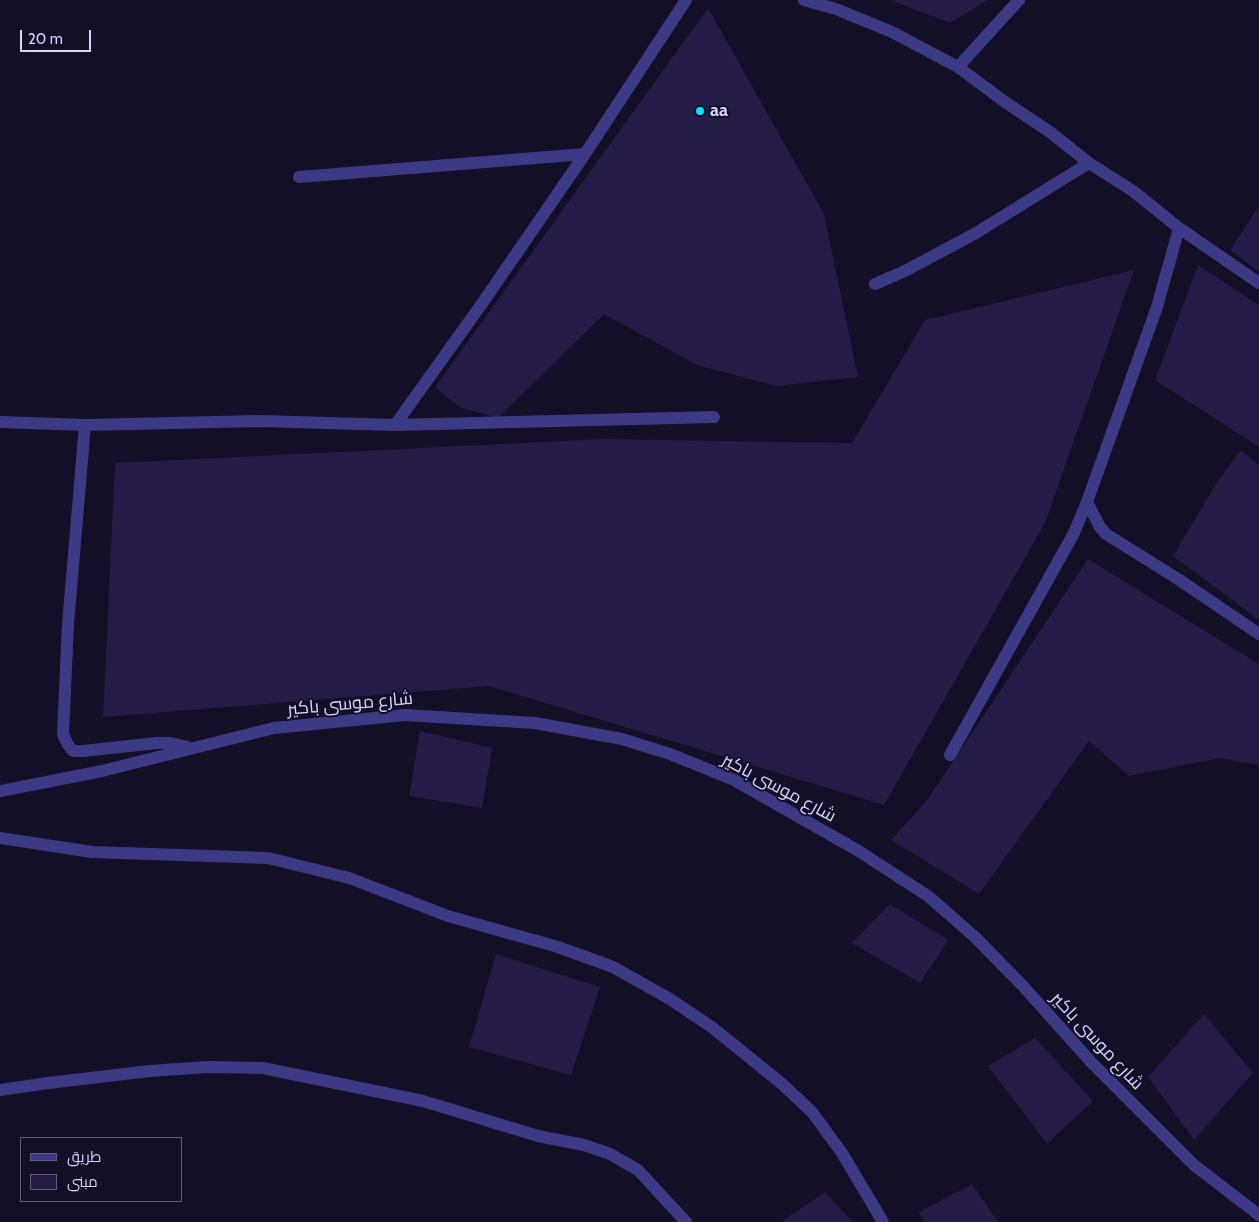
<!DOCTYPE html>
<meta charset="utf-8">
<style>
body{margin:0}
#map{position:relative;width:1259px;height:1222px;overflow:hidden;background:#130f26;font-family:Cabin,Cairo,sans-serif}
canvas{display:block}
.legend{position:absolute;left:20px;top:1137px;width:162px;height:65px;box-sizing:border-box;background:#130f26;border:1px solid #625e7d;margin:0;padding:6px 9px;list-style:none;font-size:15px;color:#d9d4ff}
.legend li{display:flex;align-items:center;gap:10px;height:25px}
.legend b{width:25px;border:1px solid #625e7d}
.scale{position:absolute;left:20px;top:30px;width:71px;height:22px;box-sizing:border-box;border:2px solid #d9d4ff;border-top:0;padding-left:6px;font-size:15px;line-height:18px;white-space:nowrap;color:#d9d4ff;-webkit-text-stroke:4px #130f26;paint-order:stroke}
</style>
<div id="map">
<canvas width="1259" height="1222"></canvas>
<ul class="legend">
<li><b style="height:6px;background:#3d3a85"></b>طريق</li>
<li><b style="height:14px;background:#241b47"></b>مبنى</li>
</ul>
<div class="scale">20 m</div>
</div>
<script>
const ctx = document.querySelector('canvas').getContext('2d');
ctx.lineJoin = 'round';
function fill(path, color) { ctx.fillStyle = color; ctx.fill(path, 'evenodd'); }
const shape = rows => new Path2D(rows.map(r => 'M' + r).join(''));
function strokePath(path, color, width, dash) { ctx.strokeStyle = color; ctx.lineWidth = width; ctx.lineCap = dash ? 'butt' : 'round'; ctx.setLineDash(dash || []); ctx.stroke(path); }
function write(font, color, halo, rows, align = 'center') {
  ctx.font = font + ' Cabin,Cairo,sans-serif'; ctx.lineWidth = 4; ctx.setLineDash([]); ctx.textBaseline = 'middle'; ctx.strokeStyle = halo; ctx.fillStyle = color; for (const [text, x, y, turn = 0] of rows) {
    ctx.save(); ctx.translate(x, y); ctx.rotate((+turn || 0) * Math.PI / 180); ctx.textAlign = isNaN(turn) ? turn : align; if (halo) ctx.strokeText(text, 0, 0); ctx.fillText(text, 0, 0); ctx.restore();
  }
}
fill(shape([
 [891,0,988,0,950,23],
 [708,8,824,214,858,377,776,386,697,365,604,314,498,418,459,407,435,387],
 [1259,206,1259,272,1230,250],
 [1198,265,1259,305,1259,447,1155,380],
 [1134,270,1045,523,884,805,489,686,103,717,115,463,603,439,852,443,925,320],
 [1241,450,1259,465,1259,620,1173,556,1219,479],
 [1088,559,1259,664,1259,765,1220,758,1129,776,1089,741,979,894,891,840,927,800],
 [420,731,492,748,482,808,409,796],
 [890,904,948,940,920,983,852,943],
 [496,954,600,987,571,1075,469,1047],
 [1204,1014,1253,1073,1194,1140,1148,1077],
 [1035,1038,1093,1101,1047,1144,988,1066],
 [972,1184,998,1222,924,1222,919,1212],
 [825,1192,853,1222,781,1222]
]), '#241b47');
strokePath(shape([
 [804,0,836,9,892,32,958,67,1005,102,1050,132,1089,163,1133,191,1179,228,1259,283],
 [958,67,1019,0],
 [299,177,585,154],
 [875,284,905,271,976,233,1089,163],
 [0,422,85,425,260,421,395,425,714,417],
 [85,425,68,624,63,734,68,745,73,751,83,751,157,743,170,743,188,747],
 [395,425,481,305,585,154,686,0],
 [1087,502,1100,527,1106,534,1178,579,1259,634],
 [950,755,1074,533,1087,502,1157,307,1179,228],
 [0,791,102,771,274,728,405,715,535,723,622,739,670,754,734,780,857,850,928,896,975,937,1022,985,1092,1063,1194,1165,1259,1215],
 [0,838,92,852,268,858,349,878,448,916,558,947,613,967,670,999,713,1028,781,1083,812,1112,842,1153,883,1222],
 [0,1090,48,1083,150,1071,207,1067,263,1068,423,1101,538,1136,584,1145,610,1154,638,1170,686,1222]
]), '#3d3a85', 12);
for (const [x, y, r, color] of [
 [700,111,5,"#00e5ff"]
]) { const dot = new Path2D(); dot.arc(x, y, r, 0, 2 * Math.PI); ctx.fillStyle = color; ctx.fill(dot); strokePath(dot, '#130f26', 2); }
write('bold 18px', '#d9d4ff', '#130f26', [
 ["aa",710,111]
], 'left');
write('18px', '#d9d4ff', '#130f26', [
 ["شارع موسى باكير",350,704,-5],
 ["شارع موسى باكير",779,788,28],
 ["شارع موسى باكير",1097,1041,47]
]);
</script>
